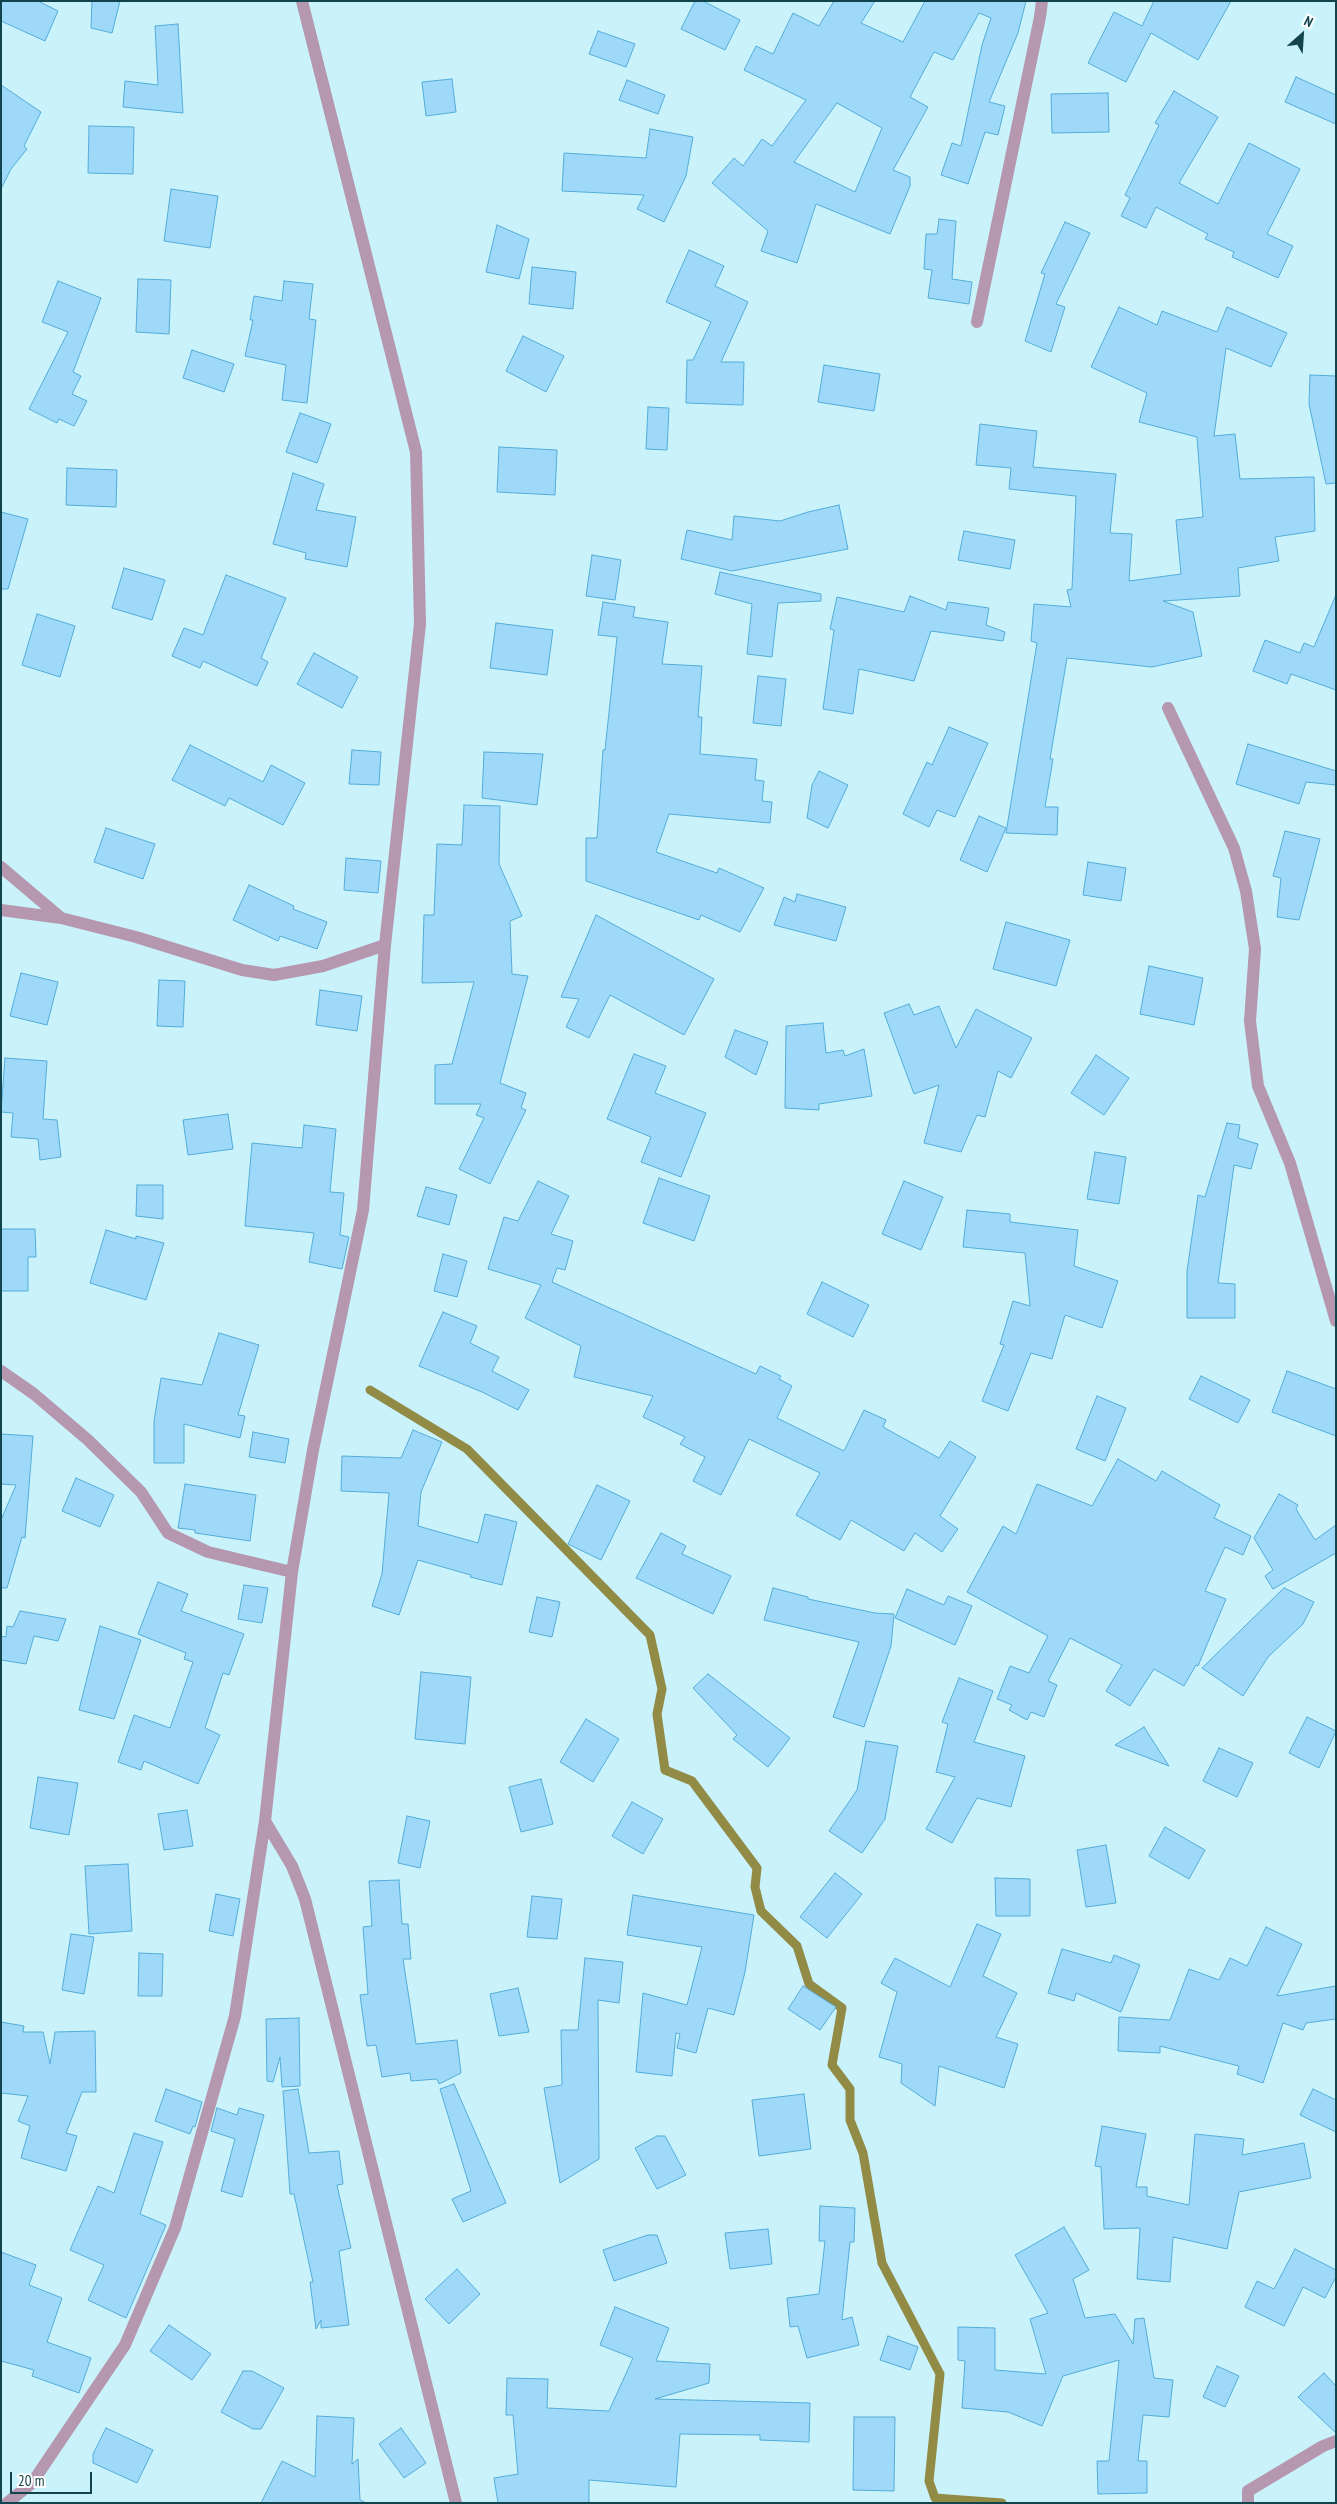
<!DOCTYPE html>
<style>
body{margin:0}
#map{position:relative;width:1337px;height:2504px;overflow:hidden;background:#caf2fa;font-family:"PT Sans Narrow",sans-serif}
canvas{display:block}
.frame{position:absolute;inset:0;border:2px solid #12444d;pointer-events:none}
.north{position:absolute;left:1277px;top:10px;width:50px;height:50px;-webkit-text-stroke:4px #fff;paint-order:stroke;rotate:26deg;font-size:14px;font-weight:700;line-height:20px;text-align:center;color:#12444d}
.north::after{content:'';display:block;margin:auto;width:18px;height:22px;background:#12444d;clip-path:polygon(50% 0,100% 100%,50% 72%,0 100%)}
.scale{position:absolute;left:10px;top:2472px;width:82px;height:22px;box-sizing:border-box;border:2px solid #12444d;border-top:0;padding-left:6px;font-size:15px;line-height:18px;white-space:nowrap;color:#12444d;-webkit-text-stroke:4px #fff;paint-order:stroke}
</style>
<div id="map">
<canvas width="1337" height="2504"></canvas>
<div class="frame"></div>
<div class="north">N</div>
<div class="scale">20 m</div>
</div>
<script>
const ctx = document.querySelector('canvas').getContext('2d');
ctx.lineJoin = 'round';
const shape = rows => new Path2D(rows.map(r => 'M' + r).join(''));
function strokePath(path, color, width, dash) { ctx.strokeStyle = color; ctx.lineWidth = width; ctx.lineCap = dash ? 'butt' : 'round'; ctx.setLineDash(dash || []); ctx.stroke(path); }
function fill(path, color) { ctx.fillStyle = color; ctx.fill(path, 'evenodd'); }
strokePath(shape([
 [370,1390,467,1449,650,1635,662,1689,657,1714,665,1770,692,1781,757,1868,755,1887,761,1911,797,1946,809,1984,842,2008,832,2065,850,2089,850,2120,863,2153,882,2263,940,2374,929,2481,935,2498,1002,2503]
]), '#918b46', 9);
const building = shape([
 [1,1,38,1,58,11,45,41,1,21,1,1],
 [92,1,120,1,112,33,91,28,92,1],
 [695,1,703,1,740,20,725,50,681,29,695,1],
 [834,1,875,1,861,23,903,42,925,1,1026,1,1018,33,989,102,1005,106,998,135,985,132,968,184,941,175,952,143,961,146,982,45,991,18,979,13,953,60,934,52,910,97,928,107,893,170,910,177,910,186,890,234,816,204,797,263,761,251,768,231,712,183,734,158,743,166,762,139,772,146,806,100,744,70,756,46,773,54,793,13,819,26,834,1],
 [837,103,882,128,855,192,794,162,837,103],
 [1154,1,1231,1,1198,60,1151,33,1126,82,1088,63,1114,12,1142,26,1154,1],
 [178,24,183,113,123,107,125,81,158,85,155,26,178,24],
 [598,31,635,44,626,67,589,54,598,31],
 [1296,77,1336,95,1336,124,1285,102,1296,77],
 [452,79,456,112,426,116,422,82,452,79],
 [627,80,665,95,658,114,619,100,627,80],
 [1,85,41,112,24,146,27,149,11,169,1,189,1,85],
 [1174,91,1218,117,1179,183,1218,204,1249,143,1300,169,1267,234,1293,246,1278,278,1232,257,1234,252,1205,239,1208,234,1156,207,1146,228,1121,216,1130,198,1125,195,1159,125,1155,123,1174,91],
 [1108,93,1109,132,1052,133,1051,94,1108,93],
 [89,126,134,127,133,174,88,173,89,126],
 [650,129,693,137,686,176,664,222,637,209,644,195,562,191,564,153,646,158,650,129],
 [171,189,218,196,210,248,164,241,171,189],
 [939,219,956,221,952,279,972,282,969,304,928,298,932,270,924,269,926,234,937,234,939,219],
 [1065,222,1090,233,1056,304,1065,307,1051,352,1025,341,1045,274,1041,273,1065,222],
 [497,225,529,239,519,279,486,272,497,225],
 [689,250,724,266,715,286,748,302,721,362,744,362,743,405,686,403,687,360,693,360,711,322,666,302,689,250],
 [532,267,576,272,573,309,529,304,532,267],
 [138,279,171,280,169,334,136,332,138,279],
 [58,281,101,298,73,372,81,376,72,394,87,401,74,426,59,419,57,423,29,409,68,332,42,322,58,281],
 [284,281,313,284,309,319,316,320,307,403,282,400,286,365,245,356,253,320,250,320,254,296,282,301,284,281],
 [1119,307,1157,325,1162,311,1217,332,1227,307,1287,333,1271,367,1226,348,1214,436,1235,434,1240,479,1314,477,1315,531,1275,537,1279,561,1238,568,1240,596,1163,601,1193,612,1202,656,1152,667,1067,658,1050,759,1053,759,1045,807,1058,807,1057,835,1006,833,1037,643,1031,641,1034,604,1071,607,1067,590,1072,589,1076,496,1009,489,1011,468,976,465,980,424,1037,431,1033,467,1116,474,1110,533,1132,534,1129,581,1181,574,1176,520,1203,517,1197,437,1139,422,1147,393,1091,367,1119,307],
 [523,336,564,356,546,392,506,371,523,336],
 [192,350,234,364,224,392,183,378,192,350],
 [824,365,880,374,874,411,818,402,824,365],
 [1310,375,1336,376,1336,483,1326,484,1309,404,1310,375],
 [648,407,669,408,667,450,646,449,648,407],
 [300,413,331,424,317,463,286,452,300,413],
 [499,447,557,450,555,495,497,492,499,447],
 [67,468,117,470,116,507,66,505,67,468],
 [293,473,324,484,316,510,356,517,347,567,305,559,306,553,273,544,293,473],
 [839,505,848,549,732,571,681,559,687,530,732,540,734,516,780,521,808,512,839,505],
 [1,512,28,519,8,589,1,589,1,512],
 [964,531,1015,540,1010,569,958,560,964,531],
 [592,555,621,560,615,600,586,596,592,555],
 [124,568,165,580,152,620,112,608,124,568],
 [720,572,821,594,821,601,778,603,772,657,747,654,752,604,715,594,720,572],
 [226,575,286,598,261,658,268,662,257,686,203,661,200,668,172,656,184,628,203,635,226,575],
 [1336,595,1336,690,1291,674,1287,684,1253,671,1265,640,1300,653,1304,643,1314,647,1336,595],
 [910,596,946,610,948,602,989,608,986,625,1005,632,1003,641,931,631,914,681,859,669,853,714,823,709,834,630,830,629,837,597,904,612,910,596],
 [603,602,635,607,633,617,668,622,662,664,702,666,698,717,702,717,700,754,757,759,755,780,764,781,762,801,772,802,770,823,669,814,656,852,717,873,719,868,764,888,740,932,701,915,699,920,586,881,586,838,597,838,603,750,605,750,617,637,598,635,603,602],
 [37,614,75,626,60,677,22,665,37,614],
 [496,623,553,630,547,675,490,668,496,623],
 [314,653,358,677,342,708,297,684,314,653],
 [758,676,786,679,781,726,753,723,758,676],
 [949,727,988,743,955,817,937,810,929,827,903,814,927,762,932,765,949,727],
 [1248,744,1336,771,1336,785,1306,782,1299,804,1236,784,1248,744],
 [190,745,263,782,271,765,305,783,283,825,229,798,225,806,172,780,190,745],
 [352,750,381,752,379,785,349,784,352,750],
 [484,752,543,754,537,805,482,798,484,752],
 [819,771,848,785,828,828,807,818,812,785,819,771],
 [464,805,500,806,499,864,522,916,510,921,512,974,528,976,500,1083,526,1093,521,1108,526,1110,490,1184,459,1169,484,1118,476,1115,481,1104,435,1104,435,1065,452,1064,474,982,422,983,424,915,434,915,437,844,462,845,464,805],
 [979,816,1006,828,987,872,960,860,979,816],
 [106,828,155,844,143,879,94,862,106,828],
 [1285,831,1320,839,1299,920,1277,917,1281,878,1273,876,1285,831],
 [346,858,381,861,378,893,344,890,346,858],
 [1088,862,1126,868,1121,901,1083,895,1088,862],
 [249,885,294,906,293,909,327,922,317,949,280,936,278,941,233,920,249,885],
 [797,894,846,907,836,941,774,925,784,897,795,902,797,894],
 [596,915,714,979,684,1035,610,995,589,1038,566,1027,579,999,561,997,596,915],
 [1006,922,1070,940,1056,986,993,969,1006,922],
 [1149,966,1203,978,1194,1025,1140,1014,1149,966],
 [21,973,58,982,47,1025,10,1016,21,973],
 [159,980,185,981,183,1027,157,1026,159,980],
 [320,990,362,996,357,1031,316,1025,320,990],
 [909,1004,914,1015,939,1006,956,1048,976,1009,1032,1038,1011,1078,998,1071,985,1117,977,1115,961,1152,924,1143,939,1085,914,1094,884,1013,909,1004],
 [823,1023,826,1053,843,1050,845,1056,864,1049,872,1096,819,1104,819,1110,785,1108,786,1026,823,1023],
 [735,1030,768,1042,756,1075,725,1057,735,1030],
 [634,1054,666,1066,655,1093,706,1113,681,1177,641,1162,651,1137,607,1119,634,1054],
 [1096,1055,1129,1078,1104,1115,1071,1093,1096,1055],
 [5,1058,47,1061,43,1119,57,1120,61,1157,40,1160,38,1139,11,1137,13,1113,1,1112,5,1058],
 [228,1114,233,1149,188,1155,183,1120,228,1114],
 [1227,1123,1240,1125,1238,1138,1258,1144,1251,1169,1234,1165,1218,1283,1235,1284,1235,1318,1187,1318,1187,1271,1198,1195,1205,1197,1227,1123],
 [304,1125,336,1129,330,1192,344,1193,340,1235,349,1237,342,1269,309,1262,314,1233,245,1226,252,1143,302,1148,304,1125],
 [1095,1152,1126,1157,1119,1204,1087,1199,1095,1152],
 [659,1178,710,1196,694,1241,643,1223,659,1178],
 [538,1181,569,1196,551,1234,573,1241,565,1270,557,1268,552,1282,756,1374,760,1366,781,1376,779,1379,792,1386,777,1418,844,1451,864,1410,886,1420,883,1427,939,1458,950,1441,976,1457,940,1516,958,1529,942,1552,915,1533,904,1551,851,1520,840,1540,796,1515,820,1473,749,1439,721,1495,693,1481,705,1457,680,1444,685,1437,643,1417,653,1396,574,1377,581,1346,525,1318,541,1285,488,1269,504,1217,518,1221,538,1181],
 [904,1181,943,1197,921,1250,882,1234,904,1181],
 [137,1185,163,1185,163,1219,136,1216,137,1185],
 [426,1187,457,1195,449,1225,417,1216,426,1187],
 [967,1210,1010,1214,1010,1222,1078,1230,1074,1266,1118,1281,1102,1328,1065,1315,1052,1359,1031,1353,1008,1411,982,1401,1004,1345,1000,1344,1013,1301,1030,1306,1025,1253,963,1247,967,1210],
 [1,1229,35,1229,36,1257,28,1257,28,1291,1,1291,1,1229],
 [106,1230,136,1239,136,1236,164,1243,146,1300,90,1283,106,1230],
 [443,1254,467,1261,457,1297,434,1291,443,1254],
 [822,1282,869,1305,853,1337,807,1314,822,1282],
 [443,1312,477,1326,470,1343,499,1357,492,1371,529,1390,518,1410,482,1392,419,1366,443,1312],
 [219,1333,259,1345,238,1415,245,1416,240,1438,184,1424,184,1463,154,1463,154,1421,161,1378,202,1385,219,1333],
 [1287,1371,1336,1389,1336,1436,1272,1412,1287,1371],
 [1201,1376,1250,1400,1238,1423,1189,1399,1201,1376],
 [1097,1396,1126,1408,1105,1461,1076,1449,1097,1396],
 [413,1430,442,1442,421,1492,418,1526,478,1543,485,1514,517,1522,502,1585,470,1577,471,1575,418,1560,399,1615,372,1606,382,1574,389,1493,341,1491,342,1456,401,1458,413,1430],
 [253,1432,289,1439,285,1463,249,1457,253,1432],
 [1,1434,33,1436,25,1538,22,1537,7,1588,1,1588,1,1520,16,1485,1,1484,1,1434],
 [1118,1459,1156,1481,1162,1471,1220,1505,1214,1518,1251,1536,1243,1555,1225,1547,1205,1591,1226,1599,1198,1666,1196,1665,1184,1686,1154,1669,1130,1706,1106,1691,1122,1665,1070,1638,1048,1681,1057,1685,1044,1717,1031,1712,1027,1720,1009,1710,1012,1705,997,1699,1010,1666,1029,1673,1048,1636,967,1592,1003,1526,1016,1534,1037,1484,1092,1506,1118,1459],
 [76,1478,114,1495,100,1527,62,1511,76,1478],
 [185,1484,256,1495,250,1541,195,1533,195,1530,178,1528,185,1484],
 [597,1485,630,1501,601,1560,568,1544,597,1485],
 [1279,1494,1298,1505,1296,1509,1315,1540,1336,1525,1336,1553,1273,1589,1265,1576,1273,1570,1254,1538,1279,1494],
 [661,1533,686,1546,682,1554,731,1576,713,1614,636,1578,661,1533],
 [158,1582,188,1594,181,1611,244,1634,229,1675,223,1673,205,1728,220,1735,198,1784,144,1761,141,1770,118,1762,134,1715,170,1728,193,1662,184,1659,186,1653,138,1634,158,1582],
 [244,1585,268,1588,262,1623,238,1619,244,1585],
 [773,1588,808,1597,808,1599,875,1613,894,1614,891,1646,864,1727,833,1717,859,1642,764,1620,773,1588],
 [1284,1588,1314,1602,1303,1624,1268,1657,1243,1696,1202,1668,1284,1588],
 [907,1589,944,1605,948,1596,972,1606,955,1645,895,1618,907,1589],
 [537,1597,560,1602,552,1637,529,1632,537,1597],
 [20,1611,66,1619,58,1641,34,1636,26,1664,1,1660,1,1636,6,1637,7,1626,13,1627,20,1611],
 [100,1626,141,1640,114,1719,79,1710,100,1626],
 [421,1672,471,1677,465,1744,415,1739,421,1672],
 [708,1674,790,1738,768,1767,733,1739,737,1735,693,1688,708,1674],
 [959,1678,993,1691,974,1742,1025,1756,1011,1807,977,1798,952,1843,926,1829,955,1777,936,1772,948,1724,942,1722,959,1678],
 [1307,1717,1336,1731,1319,1768,1289,1753,1307,1717],
 [586,1719,619,1739,593,1782,560,1762,586,1719],
 [1144,1727,1169,1766,1115,1745,1144,1727],
 [866,1741,898,1746,885,1819,862,1853,829,1831,857,1790,866,1741],
 [1219,1748,1253,1763,1237,1797,1203,1781,1219,1748],
 [38,1777,78,1783,69,1835,30,1828,38,1777],
 [541,1779,553,1824,521,1832,509,1787,541,1779],
 [632,1802,663,1819,643,1854,612,1836,632,1802],
 [187,1810,193,1846,164,1850,158,1814,187,1810],
 [407,1816,430,1821,420,1868,398,1863,407,1816],
 [1165,1827,1205,1850,1189,1879,1149,1856,1165,1827],
 [1106,1845,1116,1903,1086,1907,1077,1850,1106,1845],
 [128,1864,132,1931,89,1934,85,1866,128,1864],
 [835,1873,862,1894,827,1938,800,1917,835,1873],
 [995,1878,1030,1879,1030,1916,996,1916,995,1878],
 [399,1880,402,1924,408,1924,411,1959,403,1959,416,2044,457,2040,461,2073,439,2084,437,2079,411,2081,410,2073,382,2077,376,2045,367,2046,360,1995,368,1994,363,1927,372,1926,369,1881,399,1880],
 [216,1894,240,1899,233,1936,209,1931,216,1894],
 [633,1895,754,1915,745,1972,734,2015,708,2008,696,2053,677,2048,680,2034,676,2033,672,2076,636,2072,643,1993,687,2005,702,1947,627,1935,633,1895],
 [532,1896,562,1899,557,1939,527,1937,532,1896],
 [977,1924,1001,1934,983,1976,1017,1993,996,2037,1018,2044,1004,2088,939,2066,935,2106,901,2083,902,2064,879,2057,897,1992,881,1983,895,1958,950,1987,977,1924],
 [1266,1927,1302,1944,1277,1996,1336,1986,1336,2019,1306,2023,1303,2030,1283,2023,1263,2083,1237,2074,1239,2066,1160,2046,1160,2053,1118,2051,1119,2017,1170,2020,1189,1969,1219,1980,1230,1958,1247,1966,1266,1927],
 [71,1934,94,1937,84,1994,62,1990,71,1934],
 [1062,1949,1111,1963,1114,1955,1140,1965,1121,2012,1076,1993,1074,2001,1048,1993,1062,1949],
 [139,1953,163,1954,162,1996,138,1996,139,1953],
 [585,1958,623,1962,619,2003,598,2000,599,2159,560,2183,544,2088,562,2085,561,2030,578,2030,585,1958],
 [803,1986,836,2007,820,2030,788,2009,803,1986],
 [518,1988,529,2032,499,2036,490,1994,518,1988],
 [299,2018,300,2086,282,2087,280,2057,273,2082,267,2081,266,2019,299,2018],
 [1,2022,24,2026,23,2032,43,2032,50,2064,55,2032,95,2031,96,2092,82,2092,66,2133,77,2136,66,2171,21,2158,30,2126,18,2121,28,2096,1,2093,1,2022],
 [454,2084,506,2203,463,2222,452,2199,471,2191,440,2089,454,2084],
 [166,2089,202,2102,195,2127,193,2126,190,2134,155,2121,166,2089],
 [298,2089,309,2153,339,2151,343,2184,337,2185,351,2248,339,2251,349,2325,321,2328,321,2320,316,2329,310,2282,313,2282,294,2194,290,2194,283,2091,298,2089],
 [1313,2089,1336,2100,1336,2132,1300,2115,1313,2089],
 [804,2094,811,2149,759,2156,752,2100,804,2094],
 [217,2108,237,2115,239,2108,264,2115,242,2197,221,2191,235,2139,211,2131,217,2108],
 [1102,2126,1146,2134,1136,2187,1147,2187,1147,2196,1189,2205,1195,2134,1244,2139,1242,2155,1304,2143,1311,2178,1239,2192,1227,2249,1173,2237,1170,2282,1137,2279,1140,2228,1104,2229,1101,2167,1095,2166,1102,2126],
 [134,2133,163,2142,140,2214,166,2225,126,2318,88,2300,104,2265,70,2250,98,2186,114,2193,134,2133],
 [657,2136,665,2136,686,2175,657,2189,635,2148,657,2136],
 [820,2206,855,2208,854,2242,850,2242,842,2320,852,2317,859,2345,807,2358,798,2326,790,2327,787,2298,819,2294,825,2241,819,2241,820,2206],
 [1064,2227,1089,2270,1073,2279,1085,2318,1115,2314,1133,2344,1135,2319,1144,2318,1154,2378,1173,2380,1169,2417,1143,2415,1138,2461,1147,2461,1147,2493,1098,2494,1097,2461,1109,2461,1119,2360,1063,2376,1042,2426,1008,2412,962,2408,965,2361,958,2360,958,2327,995,2328,995,2370,1046,2374,1030,2319,1048,2313,1015,2255,1064,2227],
 [768,2229,772,2264,730,2269,725,2233,768,2229],
 [648,2235,657,2235,667,2263,614,2281,603,2250,648,2235],
 [1295,2249,1336,2270,1336,2277,1325,2298,1303,2287,1284,2326,1245,2307,1257,2281,1274,2289,1295,2249],
 [1,2252,36,2265,29,2285,62,2298,47,2342,91,2358,79,2393,32,2376,34,2370,1,2361,1,2252],
 [457,2269,480,2294,449,2324,425,2299,457,2269],
 [615,2307,669,2328,656,2361,710,2364,709,2383,655,2399,810,2403,809,2442,760,2440,760,2435,680,2434,676,2487,589,2480,589,2503,498,2503,494,2478,518,2474,513,2415,506,2415,507,2378,548,2379,547,2408,609,2411,633,2358,600,2345,615,2307],
 [169,2325,211,2354,192,2380,150,2351,169,2325],
 [888,2336,918,2347,910,2370,880,2360,888,2336],
 [1217,2366,1239,2376,1225,2407,1203,2397,1217,2366],
 [243,2371,252,2371,284,2388,261,2429,253,2429,221,2412,243,2371],
 [1324,2373,1336,2386,1336,2433,1298,2397,1324,2373],
 [317,2416,354,2418,352,2464,358,2459,360,2500,366,2503,261,2503,282,2461,315,2477,317,2416],
 [854,2417,895,2417,894,2491,853,2490,854,2417],
 [106,2428,153,2450,137,2483,93,2463,93,2454,106,2428],
 [401,2428,426,2463,404,2478,379,2444,401,2428]
]);
fill(building, '#9fd9f9');
strokePath(building, '#53acd8', 1);
strokePath(shape([
 [977,322,1040,17,1042,1],
 [1168,708,1234,848,1246,891,1255,949,1250,1021,1258,1086,1290,1163,1336,1321],
 [1,867,60,917],
 [1,910,61,918,136,937,242,970,274,975,323,966,385,945],
 [1,1371,34,1394,88,1440,141,1492,168,1533,208,1552,292,1572],
 [265,1821,292,1866,305,1899,456,2503],
 [7,2503,32,2483,125,2345,175,2228,235,2016,265,1821,292,1572,313,1450,363,1210,385,945,420,624,416,452,302,1],
 [1248,2503,1248,2491,1323,2446,1336,2441]
]), '#b597af', 12);
</script>
